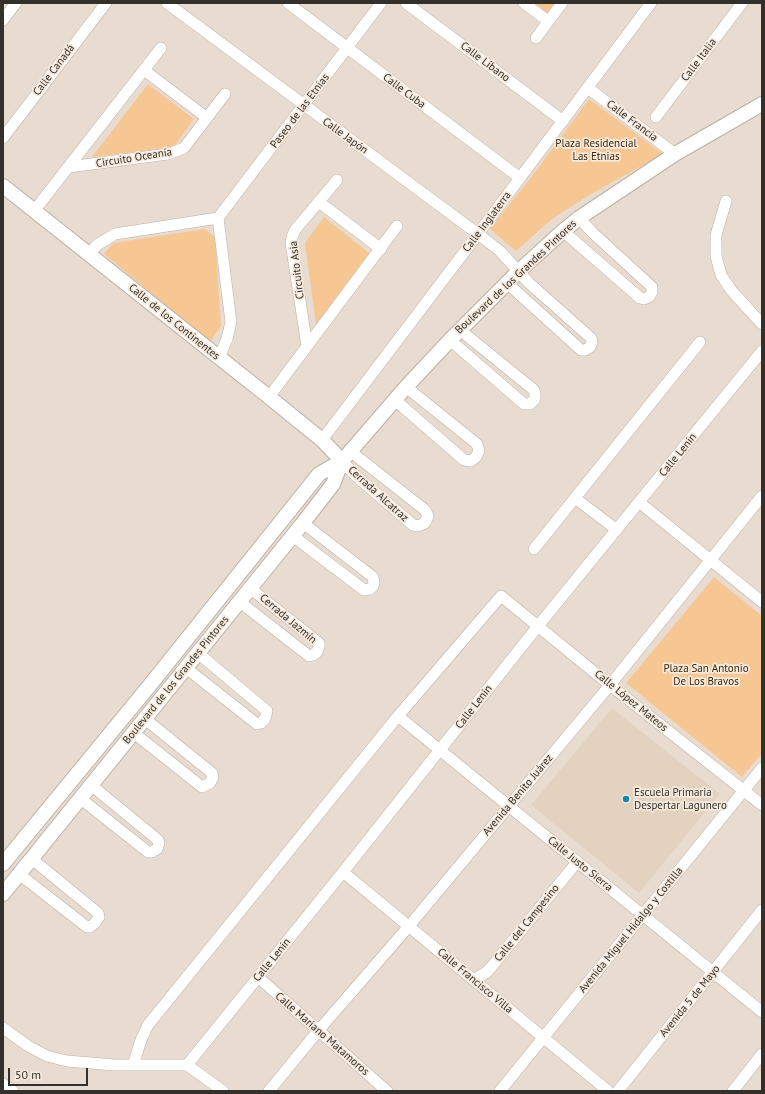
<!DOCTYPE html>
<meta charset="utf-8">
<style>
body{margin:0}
#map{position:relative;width:765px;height:1094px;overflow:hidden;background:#e8dcd0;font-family:"PT Sans",sans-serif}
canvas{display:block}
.frame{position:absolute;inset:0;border:4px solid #332f2a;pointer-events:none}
.scale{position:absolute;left:8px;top:1068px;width:80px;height:18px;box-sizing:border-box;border:2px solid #332f2a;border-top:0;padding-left:5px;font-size:12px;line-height:14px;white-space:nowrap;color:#332f2a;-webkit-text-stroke:3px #f6eadd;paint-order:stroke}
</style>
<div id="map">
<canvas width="765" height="1094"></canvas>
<div class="frame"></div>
<div class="scale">50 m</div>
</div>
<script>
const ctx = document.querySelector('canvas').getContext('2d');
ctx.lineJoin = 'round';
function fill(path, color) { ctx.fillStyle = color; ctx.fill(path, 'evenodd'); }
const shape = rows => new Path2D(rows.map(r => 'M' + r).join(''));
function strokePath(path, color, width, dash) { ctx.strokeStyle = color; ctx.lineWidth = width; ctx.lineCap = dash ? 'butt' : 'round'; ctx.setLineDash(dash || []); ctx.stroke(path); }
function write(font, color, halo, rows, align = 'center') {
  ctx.font = font + ' "PT Sans",sans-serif'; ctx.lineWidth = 3.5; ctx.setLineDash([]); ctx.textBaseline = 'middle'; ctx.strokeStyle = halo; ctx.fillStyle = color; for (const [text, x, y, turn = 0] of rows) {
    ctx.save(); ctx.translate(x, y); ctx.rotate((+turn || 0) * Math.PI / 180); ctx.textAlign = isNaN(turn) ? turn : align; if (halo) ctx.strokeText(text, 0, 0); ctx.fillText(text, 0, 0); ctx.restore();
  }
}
fill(shape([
 [612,708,720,794,639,893,531,805]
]), '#e4d2c0');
fill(shape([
 [530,3,558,3,548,17],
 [148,84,194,119,174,147,92,157],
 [589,99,663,154,591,194,552,219,516,251,490,229,529,180],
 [324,217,369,253,316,325,305,243],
 [205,229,215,237,221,326,210,342,104,254,113,243],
 [714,577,762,616,762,753,742,777,626,683]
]), '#f6c793');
const minor = shape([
 [167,3,478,234,500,251,529,283,591,338,592,342,590,347,585,350,581,350,507,283],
 [288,3,520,178],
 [406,3,563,121],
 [524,3,548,21],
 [3,20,16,3],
 [536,38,562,3],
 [144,70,207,118],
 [588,88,675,154],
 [656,117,742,3],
 [3,138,106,3],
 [69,167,168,154,184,148,225,94],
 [726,201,716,235,716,256,721,275,731,290,762,324],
 [319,202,381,249],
 [34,211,161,48],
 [218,218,231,322,227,339,219,358],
 [563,231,640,298,644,299,649,297,652,292,652,287,593,233,579,218],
 [89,254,97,245,115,234,218,218,381,3],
 [450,340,524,404,530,404,535,399,535,394,534,390,460,330],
 [307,346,291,243,292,237,295,230,337,180],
 [269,397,397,226],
 [395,400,464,460,471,461,476,457,479,451,477,444,406,387],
 [322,440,478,234,651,3],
 [342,461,356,476,413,525,418,526,425,523,428,516,425,510,350,451],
 [575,498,617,530],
 [639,502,762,602],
 [293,536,364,590,370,589,373,586,374,583,373,577,303,523],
 [534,549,700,342],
 [240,602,309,656,313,655,317,652,319,647,319,643,251,589],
 [186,668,257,724,261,723,265,719,267,711,198,653],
 [398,716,762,1012],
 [134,733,202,787,210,783,213,777,212,773,145,719],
 [81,799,148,852,152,852,157,849,159,843,158,840,91,785],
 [343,872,608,1091],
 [19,874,87,927,90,927,95,923,99,917,98,913,32,859],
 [258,977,387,1091],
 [474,980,488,971,577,862],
 [3,1028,28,1046,47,1056,67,1061,115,1065,187,1065],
 [133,1065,141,1040,148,1025,398,716,501,596,610,685,762,805],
 [187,1065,343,872,538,626,762,351],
 [187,1065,223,1091],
 [3,1084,13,1091],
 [269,1091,318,1031,409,926,610,685,762,496],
 [500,1091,762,768],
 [618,1091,762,910],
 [733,1091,762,1054]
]);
const tertiary = shape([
 [3,186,269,397,322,440,342,461],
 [3,864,150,685,319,474,342,461],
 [3,894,303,523,333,484,342,461,406,387,450,340,519,271,563,231,579,218,675,154,762,104]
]);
strokePath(minor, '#baafa2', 12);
strokePath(tertiary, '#baafa2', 16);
strokePath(minor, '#fff', 11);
strokePath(tertiary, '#fff', 14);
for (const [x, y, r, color] of [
 [626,799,4,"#1b85ad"]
]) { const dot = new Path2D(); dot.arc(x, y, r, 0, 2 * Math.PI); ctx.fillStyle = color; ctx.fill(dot); strokePath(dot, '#f6eadd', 1.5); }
write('11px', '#332f2a', '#f6eadd', [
 ["Calle Italia",699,60,-53],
 ["Calle Líbano",485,62,37],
 ["Calle Canadá",54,70,-53],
 ["Calle Cuba",404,91,37],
 ["Paseo de las Etnias",300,111,-53],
 ["Calle Francia",632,121,37],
 ["Calle Japón",345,136,36],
 ["Circuito Oceanía",134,158,-9],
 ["Calle Inglaterra",487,222,-53],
 ["Circuito Asia",297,270,-97],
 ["Boulevard de los Grandes Pintores",516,277,-43],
 ["Calle de los Continentes",174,322,39],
 ["Calle Lenin",678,455,-51],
 ["Cerrada Alcatraz",378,494,42],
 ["Cerrada Jazmín",288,619,40],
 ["Boulevard de los Grandes Pintores",176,680,-51],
 ["Calle López Mateos",631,701,39],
 ["Calle Lenin",474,707,-52],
 ["Avenida Benito Juárez",518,795,-50],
 ["Calle Justo Sierra",580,864,39],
 ["Calle del Campesino",527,923,-51],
 ["Avenida Miguel Hidalgo y Costilla",631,930,-51],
 ["Calle Lenin",272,960,-51],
 ["Calle Francisco Villa",475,981,40],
 ["Avenida 5 de Mayo",690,1001,-51],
 ["Calle Mariano Matamoros",322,1034,41]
]);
write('11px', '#3d270c', '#f6eadd', [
 ["Plaza Residencial",596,144],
 ["Las Etnias",596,157],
 ["Plaza San Antonio",706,669],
 ["De Los Bravos",706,682]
]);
write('11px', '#332f2a', '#f6eadd', [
 ["Escuela Primaria",634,793],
 ["Despertar Lagunero",634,806]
], 'left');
</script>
